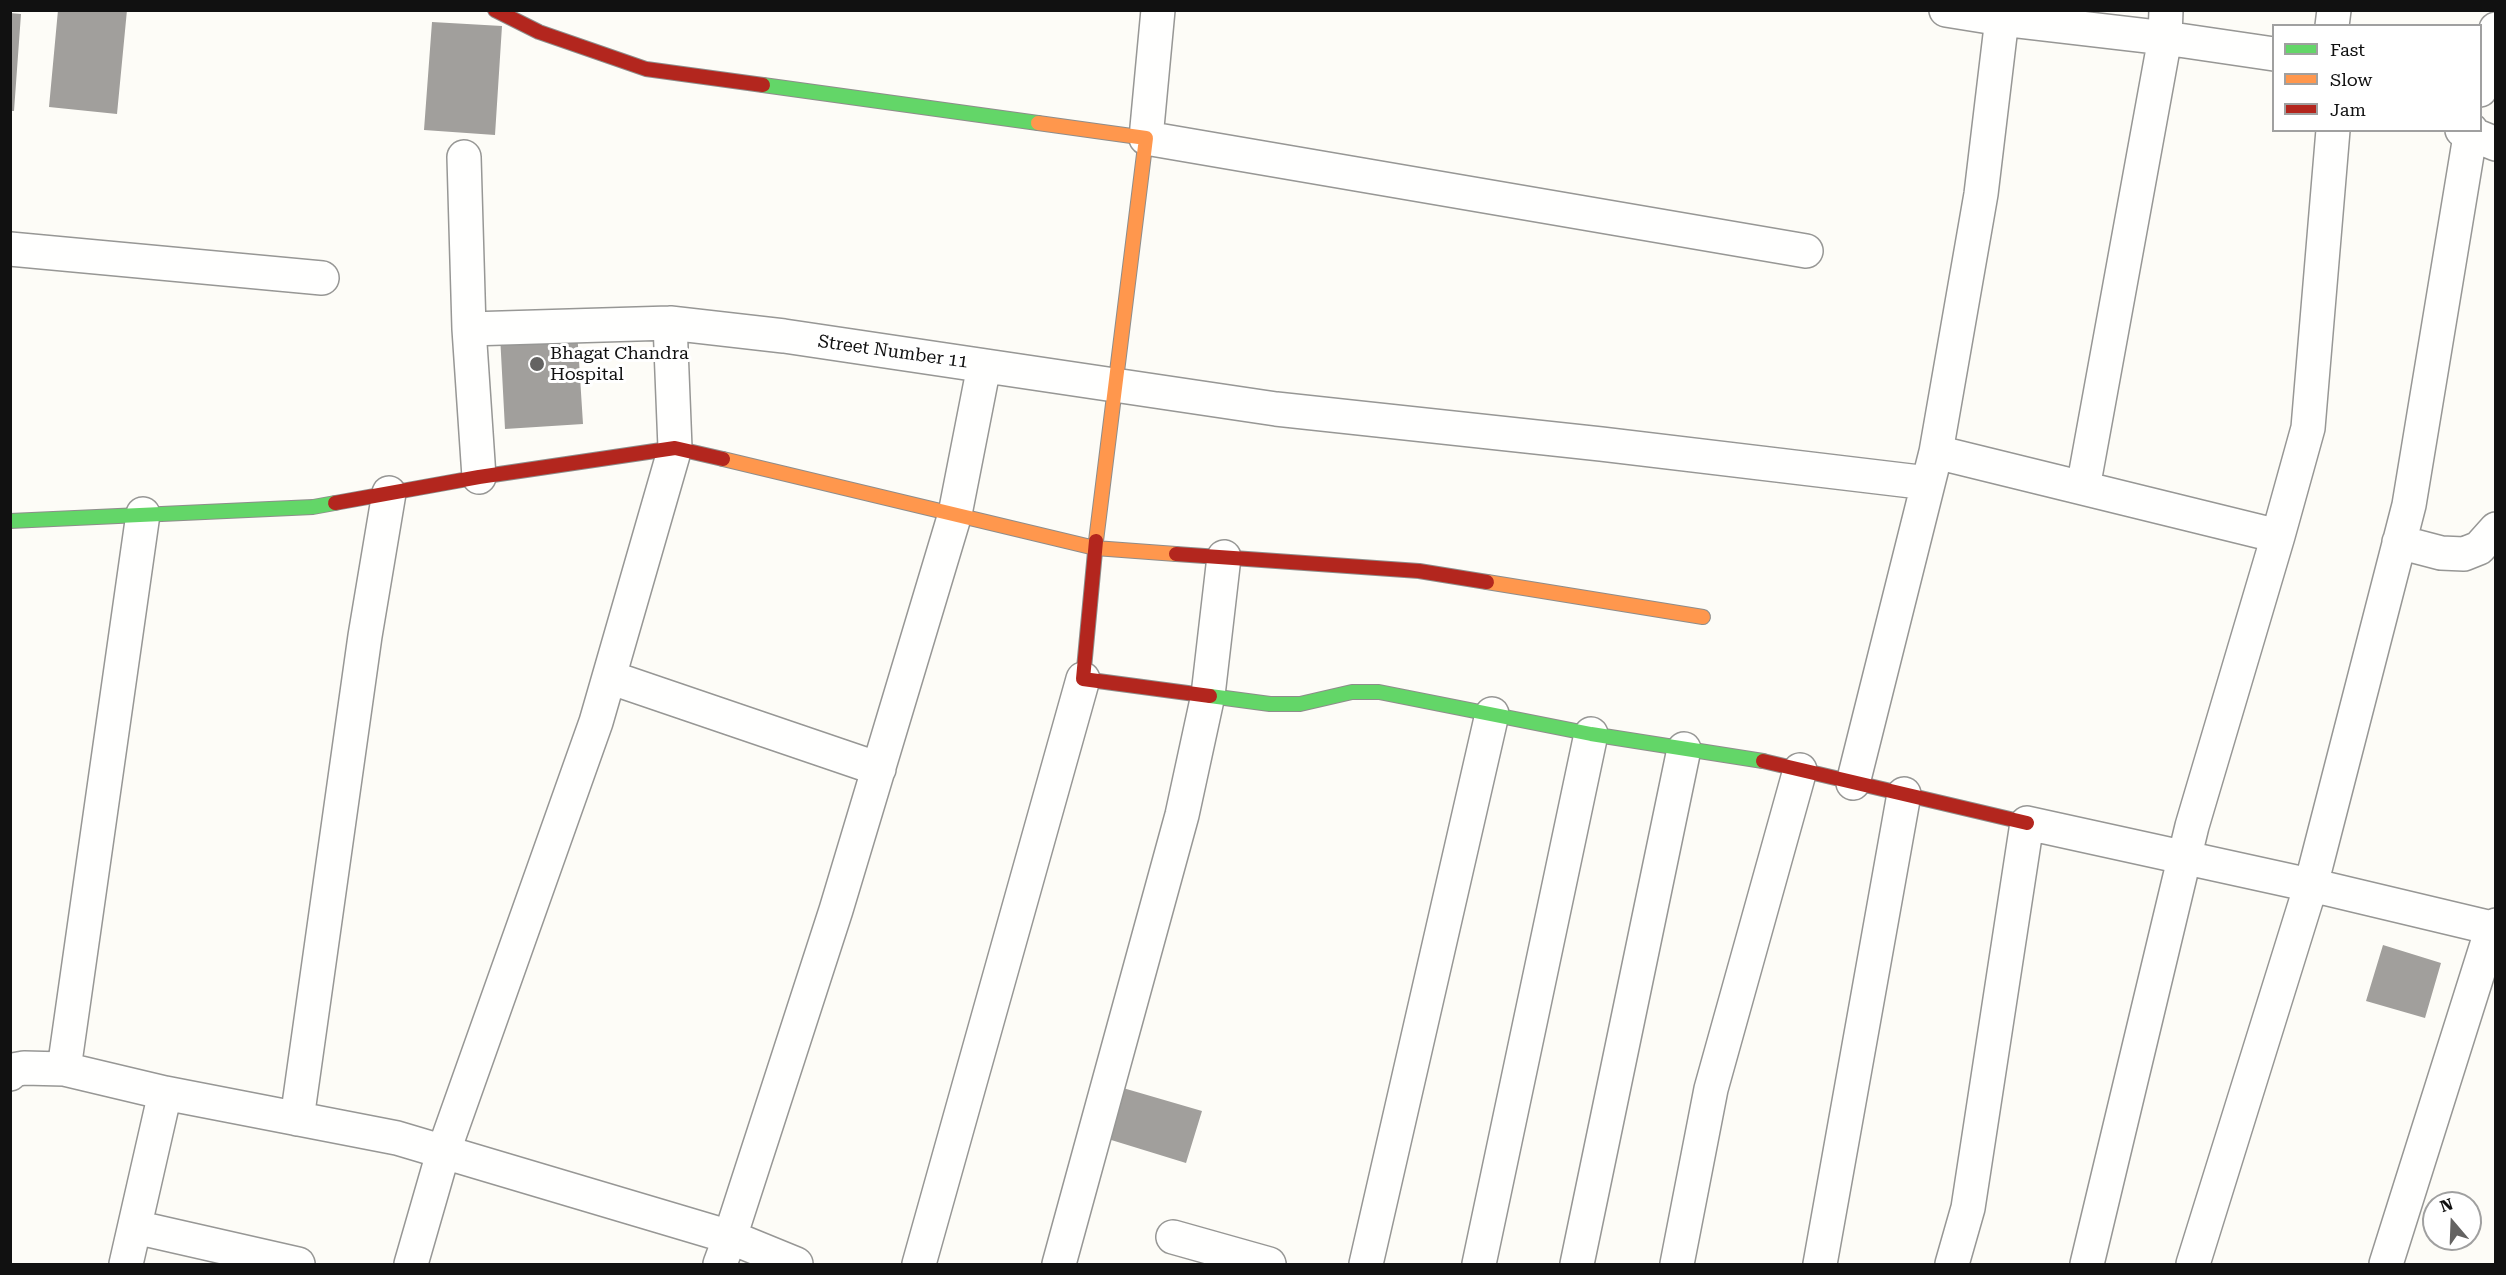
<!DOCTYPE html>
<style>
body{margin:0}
#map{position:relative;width:2506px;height:1275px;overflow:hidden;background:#fdfcf7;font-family:"Roboto Serif",serif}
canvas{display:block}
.frame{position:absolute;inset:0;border:12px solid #111;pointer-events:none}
.legend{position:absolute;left:2272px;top:24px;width:210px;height:108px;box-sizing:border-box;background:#fff;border:2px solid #a0a0a0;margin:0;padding:8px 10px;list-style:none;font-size:18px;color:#111}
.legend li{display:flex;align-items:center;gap:12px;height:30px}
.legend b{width:30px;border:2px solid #a0a0a0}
.north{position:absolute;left:2422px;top:1191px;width:60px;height:60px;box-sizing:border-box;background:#fff;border:2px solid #a0a0a0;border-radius:50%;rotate:341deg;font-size:16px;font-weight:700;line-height:24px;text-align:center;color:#111}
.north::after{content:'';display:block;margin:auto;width:21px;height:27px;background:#646362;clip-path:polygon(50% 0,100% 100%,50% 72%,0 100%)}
</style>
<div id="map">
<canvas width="2506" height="1275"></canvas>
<div class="frame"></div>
<ul class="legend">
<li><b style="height:8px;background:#63d668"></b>Fast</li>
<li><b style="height:8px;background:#ff974d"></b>Slow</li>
<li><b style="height:8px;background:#b3261e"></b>Jam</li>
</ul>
<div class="north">N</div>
</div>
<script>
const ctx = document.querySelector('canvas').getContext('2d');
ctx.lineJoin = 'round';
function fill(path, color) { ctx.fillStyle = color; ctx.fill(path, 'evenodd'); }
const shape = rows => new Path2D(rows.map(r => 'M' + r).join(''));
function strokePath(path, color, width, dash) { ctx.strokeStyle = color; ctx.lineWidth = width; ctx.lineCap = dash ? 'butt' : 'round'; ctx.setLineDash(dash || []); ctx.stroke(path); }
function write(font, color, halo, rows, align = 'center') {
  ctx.font = font + ' "Roboto Serif",serif'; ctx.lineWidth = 6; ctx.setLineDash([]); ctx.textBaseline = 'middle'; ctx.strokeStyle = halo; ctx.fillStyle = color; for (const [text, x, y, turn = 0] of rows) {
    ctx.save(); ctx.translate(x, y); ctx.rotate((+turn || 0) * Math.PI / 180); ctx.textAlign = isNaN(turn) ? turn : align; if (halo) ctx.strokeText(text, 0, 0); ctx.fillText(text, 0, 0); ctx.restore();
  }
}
fill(shape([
 [58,10,127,10,117,114,49,107],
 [10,13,21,14,14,111,10,111],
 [432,22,502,26,495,135,424,130],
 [577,330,583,424,505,429,500,335],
 [2383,945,2441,963,2425,1018,2366,1001],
 [1123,1088,1202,1111,1186,1163,1108,1139]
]), '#a19f9c');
const street = shape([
 [1158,10,1146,138,1806,251],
 [1946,10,2002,19,2165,38,2274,54],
 [2332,26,2334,10],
 [2480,90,2496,29],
 [2462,130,2496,144],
 [464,157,469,329,479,477],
 [10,249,322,278],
 [469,329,670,323,784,336,1276,409,1601,444,1928,483],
 [1936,452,2278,536],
 [2083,488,2165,38,2166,10],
 [2399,542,2441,553,2464,554,2479,548,2496,529],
 [609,677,879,769],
 [1853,783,1936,452,1981,194,2003,10],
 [64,1069,143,514],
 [10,1074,13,1070,24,1068,64,1069,165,1093],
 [297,1119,365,636,389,493],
 [135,1227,298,1264],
 [1173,1237,1269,1264],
 [126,1264,165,1093,397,1138,730,1237,836,910,955,514,984,366],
 [411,1264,443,1153,596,722,675,448,670,323],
 [720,1264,730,1237,796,1264],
 [919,1264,1083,679],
 [1059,1264,1182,815,1208,695,1224,557],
 [1366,1264,1492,714],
 [1479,1264,1591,734],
 [1577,1264,1684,749],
 [1677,1264,1711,1089,1800,770],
 [1820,1264,1904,794],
 [1952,1264,1968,1208,2027,823,2328,889,2496,929],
 [2087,1264,2192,826,2278,536,2308,428,2333,130],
 [2193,1264,2311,885,2409,505,2471,130],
 [2386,1264,2489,938,2496,925]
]);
const fast = shape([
 [763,85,1038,123],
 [10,521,313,507,335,503],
 [1210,696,1270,704,1300,704,1352,692,1379,692,1591,734,1763,761]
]);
const slow = shape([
 [1038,123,1146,138,1096,541],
 [723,459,1095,548,1176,554],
 [1487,582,1703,617]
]);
const jam = shape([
 [495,10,539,32,646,69,763,85],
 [335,503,479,477,675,448,723,459],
 [1096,541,1083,679,1210,696],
 [1176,554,1419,571,1487,582],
 [1763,761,2027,823]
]);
strokePath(street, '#979795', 36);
strokePath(fast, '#8e8d8b', 16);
strokePath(slow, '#8e8d8b', 16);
strokePath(jam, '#8e8d8b', 16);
strokePath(street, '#fffffe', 33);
strokePath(fast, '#63d668', 14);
strokePath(slow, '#ff974d', 14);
strokePath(jam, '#b3261e', 14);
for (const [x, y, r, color] of [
 [537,364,8,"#646362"]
]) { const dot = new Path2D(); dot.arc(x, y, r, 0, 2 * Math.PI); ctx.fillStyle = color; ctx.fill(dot); strokePath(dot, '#fff', 2); }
write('18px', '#111', '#fff', [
 ["Street Number 11",893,352,8]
]);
write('18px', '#111', '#fff', [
 ["Bhagat Chandra",550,354],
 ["Hospital",550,375]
], 'left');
</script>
